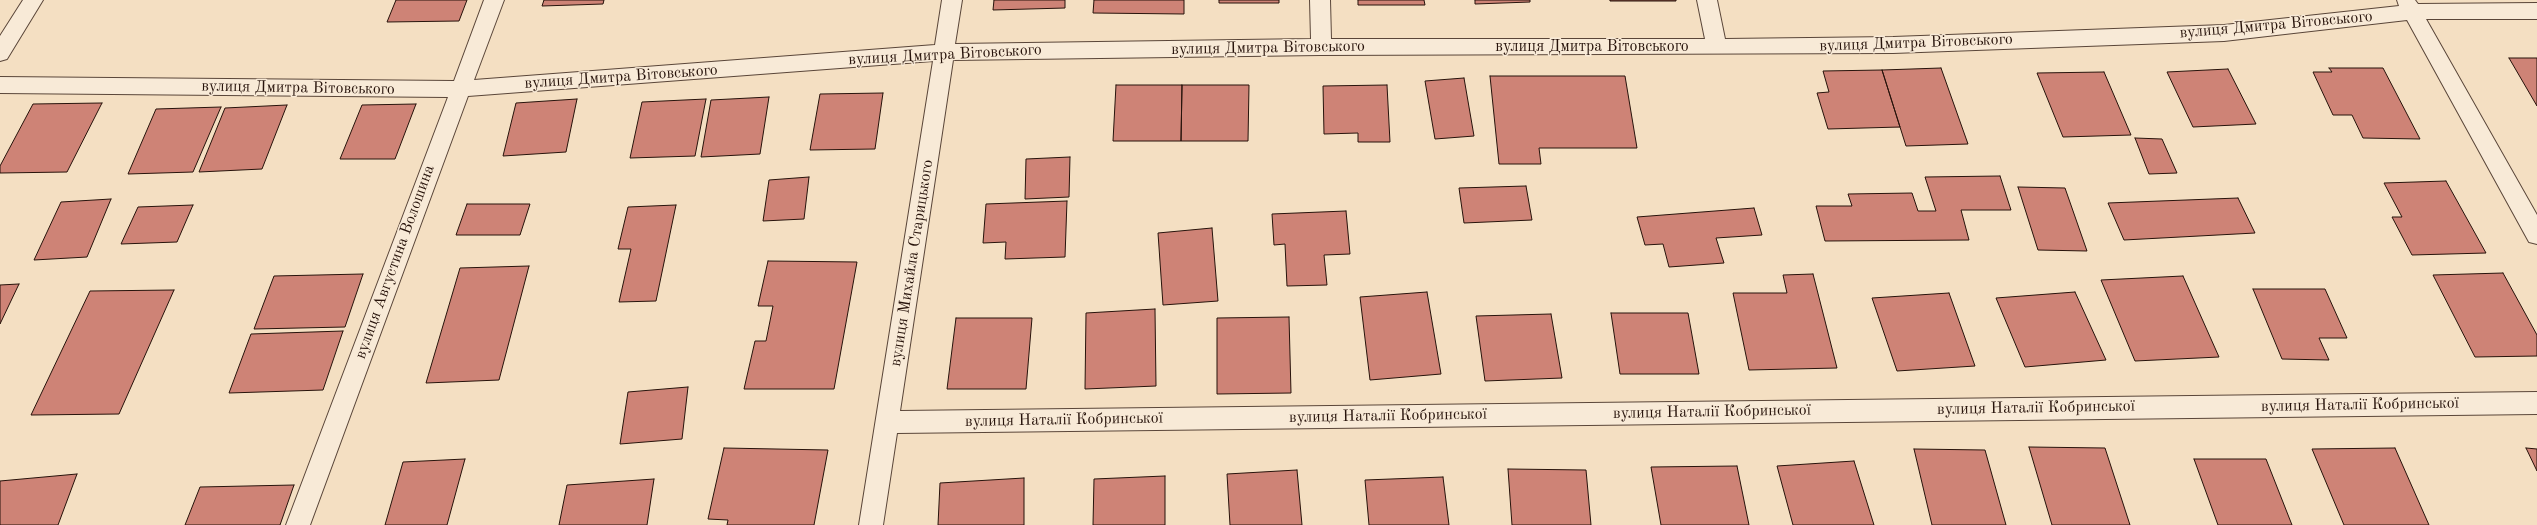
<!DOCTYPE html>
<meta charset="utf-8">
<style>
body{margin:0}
canvas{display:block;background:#f4dfc2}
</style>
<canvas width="2537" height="525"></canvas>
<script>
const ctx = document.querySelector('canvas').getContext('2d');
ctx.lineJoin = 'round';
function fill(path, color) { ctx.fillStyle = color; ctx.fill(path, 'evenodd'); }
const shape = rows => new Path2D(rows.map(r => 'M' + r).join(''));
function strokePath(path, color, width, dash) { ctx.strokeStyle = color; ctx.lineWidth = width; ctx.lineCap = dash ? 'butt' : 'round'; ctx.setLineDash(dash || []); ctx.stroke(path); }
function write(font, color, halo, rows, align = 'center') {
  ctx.font = font + ' "Old Standard TT",serif'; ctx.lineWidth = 3; ctx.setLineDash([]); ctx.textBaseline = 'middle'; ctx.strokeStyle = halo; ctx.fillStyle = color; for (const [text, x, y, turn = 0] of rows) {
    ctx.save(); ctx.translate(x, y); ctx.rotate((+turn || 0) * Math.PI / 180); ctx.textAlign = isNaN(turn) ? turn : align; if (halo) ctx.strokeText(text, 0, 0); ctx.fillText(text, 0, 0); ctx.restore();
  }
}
const building = shape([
 [396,0,467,0,459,21,387,22,396,0],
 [544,0,604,0,603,4,542,6,544,0],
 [994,0,1065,0,1065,8,993,10,994,0],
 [1094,0,1184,0,1184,14,1093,13,1094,0],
 [1219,0,1279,0,1279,3,1219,3,1219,0],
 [1358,0,1424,0,1425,5,1358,5,1358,0],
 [1475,0,1530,0,1530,2,1475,4,1475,0],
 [1610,0,1676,0,1676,1,1610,1,1610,0],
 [2509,58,2537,58,2537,106,2509,58],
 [1941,68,1968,144,1906,146,1882,70,1941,68],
 [2329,68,2383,68,2420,139,2363,138,2352,115,2333,115,2313,72,2332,72,2329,68],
 [2228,69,2256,124,2193,127,2167,72,2228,69],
 [1882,70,1900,127,1828,129,1817,93,1829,92,1823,71,1882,70],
 [2104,72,2131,135,2063,137,2037,73,2104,72],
 [1490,76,1625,76,1637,148,1539,148,1541,164,1499,164,1490,76],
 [1464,78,1474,136,1435,139,1425,81,1464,78],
 [1116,85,1182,85,1181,141,1113,141,1116,85],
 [1182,85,1249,85,1248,141,1181,141,1182,85],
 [1387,85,1390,142,1358,142,1358,133,1324,134,1323,86,1387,85],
 [883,93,875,149,810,150,820,94,883,93],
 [769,97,760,154,701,157,711,100,769,97],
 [577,99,566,152,503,156,516,103,577,99],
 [706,99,695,156,630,158,642,102,706,99],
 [102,103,67,172,0,173,0,166,33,104,102,103],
 [416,104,395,159,340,159,362,105,416,104],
 [287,105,262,169,199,172,225,108,287,105],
 [221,107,193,172,128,174,156,109,221,107],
 [2135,138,2162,139,2177,173,2149,174,2135,138],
 [1070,157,1069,197,1025,199,1026,159,1070,157],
 [2000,176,2011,210,1961,210,1969,240,1825,241,1816,206,1852,206,1848,194,1912,193,1918,211,1936,211,1925,177,2000,176],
 [809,177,804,219,763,221,769,180,809,177],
 [2446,181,2486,253,2412,255,2392,217,2402,217,2384,183,2446,181],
 [1526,186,1532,220,1464,223,1459,188,1526,186],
 [2018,187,2065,188,2087,251,2038,250,2018,187],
 [2238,198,2255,233,2124,240,2108,203,2238,198],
 [111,199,87,257,34,260,61,202,111,199],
 [1067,201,1065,257,1005,259,1006,242,983,243,986,204,1067,201],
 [467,204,530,204,520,235,456,235,467,204],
 [193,205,177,242,121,244,138,207,193,205],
 [676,205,656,301,619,302,631,249,618,249,628,207,676,205],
 [1754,208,1762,235,1716,238,1724,263,1669,267,1663,244,1645,245,1637,217,1754,208],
 [1346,211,1350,254,1324,255,1327,285,1287,286,1285,244,1274,245,1272,214,1346,211],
 [1212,228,1218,301,1163,305,1158,233,1212,228],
 [768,261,857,262,834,389,744,389,755,341,766,341,773,306,758,306,768,261],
 [529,266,499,380,426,383,460,268,529,266],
 [2503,273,2537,335,2537,356,2475,357,2433,275,2503,273],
 [363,274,345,327,254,329,274,276,363,274],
 [1813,274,1837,368,1749,370,1733,293,1787,293,1783,275,1813,274],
 [2183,276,2219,357,2135,361,2101,280,2183,276],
 [19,284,0,324,0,285,19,284],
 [2253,289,2325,289,2347,338,2319,338,2329,360,2282,359,2253,289],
 [174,290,119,414,31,415,90,291,174,290],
 [1427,292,1441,374,1370,380,1360,297,1427,292],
 [2075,292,2106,360,2025,367,1996,298,2075,292],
 [1949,293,1975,366,1897,371,1872,298,1949,293],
 [1155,309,1156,386,1085,389,1086,313,1155,309],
 [1611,313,1688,313,1699,374,1620,374,1611,313],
 [1551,314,1562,378,1485,381,1476,316,1551,314],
 [1289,317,1291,393,1217,394,1217,318,1289,317],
 [956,318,1032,318,1026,389,947,389,956,318],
 [343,331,323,390,229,393,251,334,343,331],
 [688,387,682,439,620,444,628,392,688,387],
 [2029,447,2105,448,2130,525,2052,525,2029,447],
 [724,448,828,450,814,525,727,525,728,520,708,519,724,448],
 [2395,448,2429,525,2344,525,2312,449,2395,448],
 [2526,448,2537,449,2537,471,2526,448],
 [1914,449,1985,450,2006,525,1932,525,1914,449],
 [465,459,447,525,385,525,403,462,465,459],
 [2194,459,2266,459,2292,525,2218,525,2194,459],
 [1854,461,1874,525,1793,525,1777,466,1854,461],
 [1737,466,1749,525,1661,525,1651,467,1737,466],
 [1508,469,1586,470,1591,525,1512,525,1508,469],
 [1297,470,1302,525,1230,525,1227,474,1297,470],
 [77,474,58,525,0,525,0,481,77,474],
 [1165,476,1165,525,1093,525,1094,479,1165,476],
 [1443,477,1449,525,1369,525,1365,480,1443,477],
 [1024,478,1024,525,938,525,940,483,1024,478],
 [654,479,647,525,559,525,567,485,654,479],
 [294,485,280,525,185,525,200,487,294,485]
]);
fill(building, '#ce8376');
strokePath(building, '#27130b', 1);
const street = shape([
 [23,0,43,0,7,59,0,61,0,36,23,0],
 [484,0,504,0,474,80,935,45,942,0,962,0,955,44,1311,39,1310,0,1330,0,1331,39,1705,39,1697,0,1717,0,1725,39,1893,37,2224,25,2399,6,2397,0,2415,0,2418,4,2537,3,2537,19,2426,19,2537,215,2537,244,2529,242,2407,20,2224,41,1893,53,1321,55,953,60,900,411,2537,392,2537,414,897,433,883,525,859,525,933,61,468,96,310,525,286,525,448,97,0,93,0,77,454,81,484,0]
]);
strokePath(street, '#5a4639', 2);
fill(street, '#f8ead7');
write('16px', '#27130b', '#f8ead7', [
 ["вулиця Дмитра Вітовського",2276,25,-5],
 ["вулиця Дмитра Вітовського",1916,43,-2],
 ["вулиця Дмитра Вітовського",1592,47],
 ["вулиця Дмитра Вітовського",1268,48,-1],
 ["вулиця Дмитра Вітовського",945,55,-3],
 ["вулиця Дмитра Вітовського",621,77,-4],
 ["вулиця Дмитра Вітовського",298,88,1],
 ["вулиця Августина Волошина",395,262,-70],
 ["вулиця Михайла Старицького",912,263,-81],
 ["вулиця Наталії Кобринської",2360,405,-1],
 ["вулиця Наталії Кобринської",2036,408,-1],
 ["вулиця Наталії Кобринської",1712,412,-1],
 ["вулиця Наталії Кобринської",1388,416,-1],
 ["вулиця Наталії Кобринської",1064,420,-1]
]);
</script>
